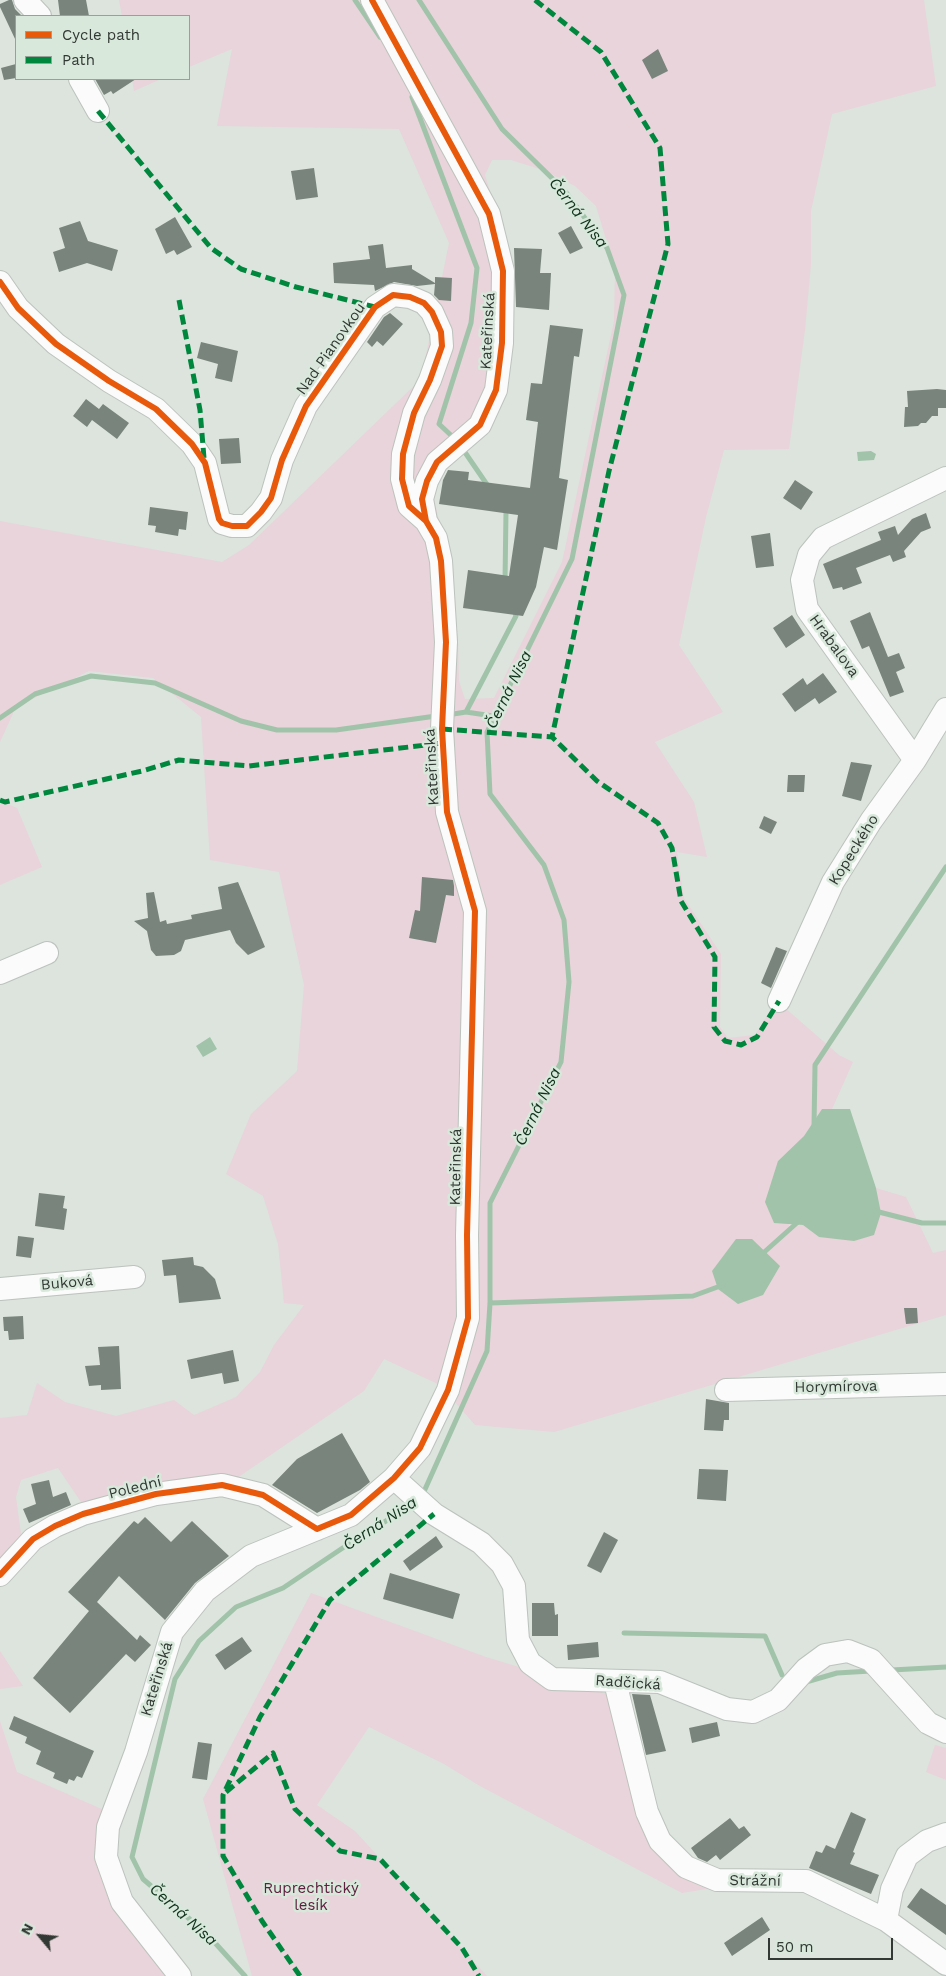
<!DOCTYPE html>
<meta charset="utf-8">
<style>
body{margin:0}
#map{position:relative;width:946px;height:1976px;overflow:hidden;background:#dce4dd;font-family:"Work Sans",sans-serif}
canvas{display:block}
.legend{position:absolute;left:15px;top:15px;width:175px;height:65px;box-sizing:border-box;background:#d8e8db;border:1px solid #96a298;margin:0;padding:6px 9px;list-style:none;font-size:15px;color:#323833}
.legend li{display:flex;align-items:center;gap:10px;height:25px}
.legend b{width:25px;border:1px solid #96a298}
.north{position:absolute;left:15px;top:1911px;width:50px;height:50px;-webkit-text-stroke:4px #d8e8db;paint-order:stroke;rotate:298deg;font-size:14px;font-weight:700;line-height:20px;text-align:center;color:#323833}
.north::after{content:'';display:block;margin:auto;width:18px;height:22px;background:#323833;clip-path:polygon(50% 0,100% 100%,50% 72%,0 100%)}
.scale{position:absolute;left:768px;top:1938px;width:125px;height:22px;box-sizing:border-box;border:2px solid #323833;border-top:0;padding-left:6px;font-size:15px;line-height:18px;white-space:nowrap;color:#323833;-webkit-text-stroke:4px #d8e8db;paint-order:stroke}
</style>
<div id="map">
<canvas width="946" height="1976"></canvas>
<ul class="legend">
<li><b style="height:6px;background:#e8590c"></b>Cycle path</li>
<li><b style="height:6px;background:#00873e"></b>Path</li>
</ul>
<div class="north">N</div>
<div class="scale">50 m</div>
</div>
<script>
const ctx = document.querySelector('canvas').getContext('2d');
ctx.lineJoin = 'round';
function fill(path, color) { ctx.fillStyle = color; ctx.fill(path, 'evenodd'); }
const shape = rows => new Path2D(rows.map(r => 'M' + r).join(''));
function strokePath(path, color, width, dash) { ctx.strokeStyle = color; ctx.lineWidth = width; ctx.lineCap = dash ? 'butt' : 'round'; ctx.setLineDash(dash || []); ctx.stroke(path); }
function write(font, color, halo, rows, align = 'center') {
  ctx.font = font + ' "Work Sans",sans-serif'; ctx.lineWidth = 5; ctx.setLineDash([]); ctx.textBaseline = 'middle'; ctx.strokeStyle = halo; ctx.fillStyle = color; for (const [text, x, y, turn = 0] of rows) {
    ctx.save(); ctx.translate(x, y); ctx.rotate((+turn || 0) * Math.PI / 180); ctx.textAlign = isNaN(turn) ? turn : align; if (halo) ctx.strokeText(text, 0, 0); ctx.fillText(text, 0, 0); ctx.restore();
  }
}
fill(shape([
 [119,0,924,0,936,86,832,114,811,211,811,264,805,330,789,449,724,450,706,517,679,645,723,712,655,742,694,802,707,857,677,852,684,898,721,954,720,1027,728,1038,755,1035,780,995,784,1007,839,1055,853,1062,832,1109,822,1109,804,1136,778,1161,789,1226,803,1225,819,1237,881,1213,876,1188,906,1197,933,1253,946,1250,946,1315,554,1432,475,1425,440,1385,384,1359,364,1391,237,1478,83,1505,58,1468,21,1480,16,1497,21,1534,0,1559,0,1418,27,1415,37,1383,65,1402,116,1416,174,1400,194,1415,236,1397,260,1372,274,1345,304,1305,284,1303,278,1244,263,1196,226,1174,251,1114,297,1071,304,985,279,872,210,860,201,717,153,678,89,671,16,707,0,742,0,521,222,562,249,545,421,379,449,243,399,129,217,126,232,49,189,67,189,16,122,16],
 [492,160,511,160,543,170,575,186,596,206,615,269,614,321,562,562,494,698,465,699,459,681,458,640,450,565,431,487,504,391,491,194,485,175],
 [132,79,161,79,134,91],
 [0,801,17,808,42,867,0,885],
 [311,1593,486,1657,614,1696,674,1868,731,1885,682,1893,480,1786,444,1764,369,1727,317,1805,355,1831,487,1976,252,1976,203,1799],
 [0,1651,23,1686,0,1689],
 [0,1721,17,1772,104,1810,96,1827,95,1858,103,1883,166,1976,0,1976],
 [935,1745,946,1748,946,1780,926,1772]
]), '#e8d4da');
fill(shape([
 [871,451,876,454,874,460,858,461,857,452],
 [210,1037,217,1049,203,1057,196,1046],
 [822,1109,850,1109,876,1188,881,1213,874,1235,854,1241,819,1237,803,1225,774,1223,765,1202,778,1161,804,1136],
 [736,1239,752,1239,780,1266,763,1295,738,1304,718,1289,712,1271]
]), '#a1c3a9');
strokePath(shape([
 [355,0,380,37],
 [419,0,502,129,565,191,607,248,624,295,572,559,487,732,490,794,544,865,564,920,569,982,561,1062,490,1203,490,1303,487,1351,422,1496],
 [412,97,477,268,471,323,439,424,455,439],
 [462,448,488,486],
 [503,508,506,511,505,581],
 [466,712,516,616,514,610],
 [447,715,466,712,493,716],
 [0,718,35,694,91,676,155,683,241,721,277,730,336,730,436,716],
 [814,1127,815,1065,946,867],
 [875,1211,922,1223,946,1223],
 [761,1255,799,1221],
 [490,1303,693,1296,723,1285],
 [624,1633,765,1636,782,1675],
 [892,1670,946,1667],
 [806,1682,837,1673,871,1671],
 [245,1976,207,1934,143,1879,132,1857,175,1679,199,1641,236,1607,283,1588,362,1535,415,1504]
]), '#a1c3a9', 5);
fill(shape([
 [9,0,12,0,15,9,22,16,16,16,16,41,0,7,0,4],
 [58,0,86,0,89,16,60,16],
 [658,49,668,71,652,79,642,60],
 [16,64,16,78,4,80,1,68],
 [95,79,136,79,113,94,111,91,104,95],
 [314,168,318,197,296,200,291,171],
 [175,217,192,247,177,255,174,250,166,254,155,229],
 [80,221,88,241,118,250,112,271,87,263,59,272,53,252,65,248,59,228],
 [571,226,583,248,570,254,558,233],
 [383,244,386,268,412,265,412,269,435,283,435,277,452,278,451,301,439,300,434,295,435,284,417,286,394,282,375,291,374,285,334,283,333,263,370,259,368,246],
 [514,248,542,249,540,273,551,273,549,310,516,307],
 [390,313,403,324,383,346,377,341,372,347,367,342,384,317],
 [550,325,583,329,579,357,574,356,559,478,568,480,557,550,544,547,536,587,523,616,463,608,468,570,509,576,518,515,439,504,443,480,448,470,469,472,468,480,530,488,538,422,526,420,531,383,542,384],
 [201,342,238,351,232,382,215,378,218,364,197,358],
 [937,389,946,390,946,408,938,408,938,416,932,416,926,423,921,423,918,426,904,427,905,407,908,407,907,391],
 [86,399,99,409,103,404,129,423,117,439,92,420,87,427,73,416],
 [239,438,241,463,221,464,219,439],
 [795,480,813,492,801,510,783,498],
 [150,507,188,512,186,530,179,529,178,536,155,532,156,526,148,525],
 [926,513,931,528,921,532,904,551,906,557,893,562,890,555,856,568,862,583,843,590,842,587,833,589,823,564,881,540,878,532,895,526,898,535,912,519],
 [770,533,774,566,756,568,751,536],
 [870,612,888,657,899,653,905,668,896,672,904,692,890,697,869,646,862,649,850,621],
 [792,615,805,635,786,648,773,628],
 [823,673,837,692,819,704,815,698,795,712,782,694,803,678,807,685],
 [851,762,872,765,861,801,842,796],
 [788,775,805,775,804,792,787,792],
 [764,816,777,822,771,834,759,828],
 [422,877,453,880,454,886,454,896,446,895,436,943,409,938,415,910,420,911],
 [238,882,265,947,248,955,236,943,230,930,185,940,181,951,174,955,156,956,151,950,147,931,134,921,148,918,146,893,154,892,160,922,166,920,167,924,192,919,191,915,222,909,218,887],
 [776,947,787,951,771,988,761,983],
 [39,1193,65,1196,63,1208,67,1209,64,1230,35,1226],
 [18,1236,34,1238,31,1258,16,1256],
 [193,1257,194,1265,203,1267,215,1279,221,1299,179,1303,176,1275,164,1276,162,1260],
 [904,1308,917,1308,918,1323,906,1324],
 [23,1316,24,1339,9,1340,8,1331,4,1331,3,1317],
 [119,1346,121,1389,101,1390,101,1385,89,1386,85,1366,100,1365,98,1347],
 [233,1350,239,1381,224,1384,222,1373,191,1379,187,1360],
 [706,1399,729,1403,729,1420,724,1420,723,1431,704,1430],
 [342,1433,370,1482,360,1490,317,1513,272,1485,297,1459],
 [699,1469,728,1470,726,1501,697,1499],
 [49,1480,53,1497,66,1492,71,1505,29,1523,23,1509,36,1504,31,1484],
 [145,1517,171,1542,192,1521,229,1556,195,1583,165,1620,119,1576,97,1602,137,1640,140,1635,151,1645,135,1662,126,1654,70,1713,33,1678,89,1611,68,1592,134,1521,138,1524],
 [604,1532,618,1540,601,1573,587,1566],
 [436,1536,443,1547,410,1571,403,1561],
 [390,1573,460,1594,453,1619,383,1599],
 [532,1603,554,1603,555,1615,558,1614,558,1636,532,1636],
 [242,1637,252,1651,225,1670,215,1655],
 [598,1642,599,1657,568,1660,567,1645],
 [632,1694,650,1695,666,1751,646,1755],
 [14,1716,94,1751,82,1778,77,1776,74,1781,69,1779,67,1784,53,1778,55,1773,36,1764,41,1751,25,1743,27,1737,9,1729],
 [717,1722,720,1736,692,1743,689,1728],
 [198,1742,212,1744,207,1780,192,1778],
 [851,1812,866,1819,853,1852,855,1853,850,1864,879,1875,871,1894,809,1868,816,1851,822,1853,826,1845,835,1849],
 [730,1818,739,1829,744,1826,751,1835,720,1860,716,1855,707,1862,698,1858,691,1848],
 [921,1888,946,1905,946,1935,907,1907],
 [762,1917,770,1930,732,1956,724,1943]
]), '#79847c');
const minor = shape([
 [25,0,40,16],
 [80,79,98,111],
 [0,282,18,308,56,344,109,381,156,409,192,444,205,463,219,519,222,523,232,526,247,526,261,512,271,498,282,460,306,406,375,307,393,295,410,297,424,303,432,312,441,332,442,346,430,380,414,413,403,454,402,479,409,506,426,521],
 [915,760,807,609,802,580,809,555,823,538,946,478],
 [0,973,47,953],
 [779,1001,833,882,871,821,915,760,946,709],
 [0,1289,134,1277],
 [726,1390,946,1384],
 [394,1478,434,1514,481,1543,502,1564,514,1586,518,1640,530,1663,552,1679,660,1682,727,1709,753,1712,778,1700,806,1669,825,1655,848,1651,871,1660,928,1723,946,1732],
 [0,1575,33,1539,55,1526,83,1514,156,1494,222,1485,263,1495,317,1529],
 [615,1682,647,1812,660,1841,686,1867,717,1880,806,1881,886,1920,946,1964],
 [886,1920,892,1889,907,1856,927,1841,946,1834],
 [180,1976,122,1902,106,1857,108,1827,136,1752,172,1632,205,1591,251,1556,351,1515,394,1478,420,1448,448,1390,468,1318,467,1235,475,911,447,812,442,729,446,642,441,561,436,538,426,521,422,499,427,481,437,462,480,425,496,390,502,343,503,271,489,214,372,0]
]);
strokePath(minor, '#bcc2bd', 24);
strokePath(minor, '#fafbfa', 22);
strokePath(shape([
 [535,0,601,52,660,148,668,244,609,471,552,737],
 [98,111,211,248,241,269,296,287,375,307],
 [179,300,200,410,204,458],
 [442,729,552,737,597,781,658,823,672,848,681,901,715,957,714,1027,725,1041,741,1045,757,1037,779,1001],
 [0,800,5,802,142,771,179,760,249,766,443,743],
 [226,1792,273,1753,295,1809,340,1851,380,1859,462,1948,479,1976],
 [300,1976,262,1921,223,1856,223,1795,260,1717,330,1600,434,1514]
]), '#00873e', 5, [10, 5]);
strokePath(shape([
 [0,282,18,308,56,344,109,381,156,409,192,444,205,463,219,519,222,523,232,526,247,526,261,512,271,498,282,460,306,406,375,307,393,295,410,297,424,303,432,312,441,332,442,346,430,380,414,413,403,454,402,479,409,506,426,521],
 [0,1575,33,1539,55,1526,83,1514,156,1494,222,1485,263,1495,317,1529,351,1515,394,1478,420,1448,448,1390,468,1318,467,1235,475,911,447,812,442,729,446,642,441,561,436,538,426,521,422,499,427,481,437,462,480,425,496,390,502,343,503,271,489,214,372,0]
]), '#e8590c', 6);
write('15px', '#323833', '#d8e8db', [
 ["Kateřinská",488,331,-87],
 ["Nad Pianovkou",331,349,-55],
 ["Hrabalova",834,646,54],
 ["Kateřinská",432,767,-93],
 ["Kopeckého",854,850,-58],
 ["Kateřinská",456,1167,-89],
 ["Buková",67,1283,-5],
 ["Horymírova",836,1387,-1],
 ["Polední",135,1488,-14],
 ["Kateřinská",157,1679,-73],
 ["Radčická",628,1683,4],
 ["Strážní",755,1881,1]
]);
write('15px', '#5f203f', '#d8e8db', [
 ["Ruprechtický",311,1889],
 ["lesík",311,1906]
]);
write('italic 16px', '#0e321b', '#d8e8db', [
 ["Černá Nisa",578,213,52],
 ["Černá Nisa",509,690,-64],
 ["Černá Nisa",538,1107,-64],
 ["Černá Nisa",380,1524,-33],
 ["Černá Nisa",183,1915,42]
]);
</script>
